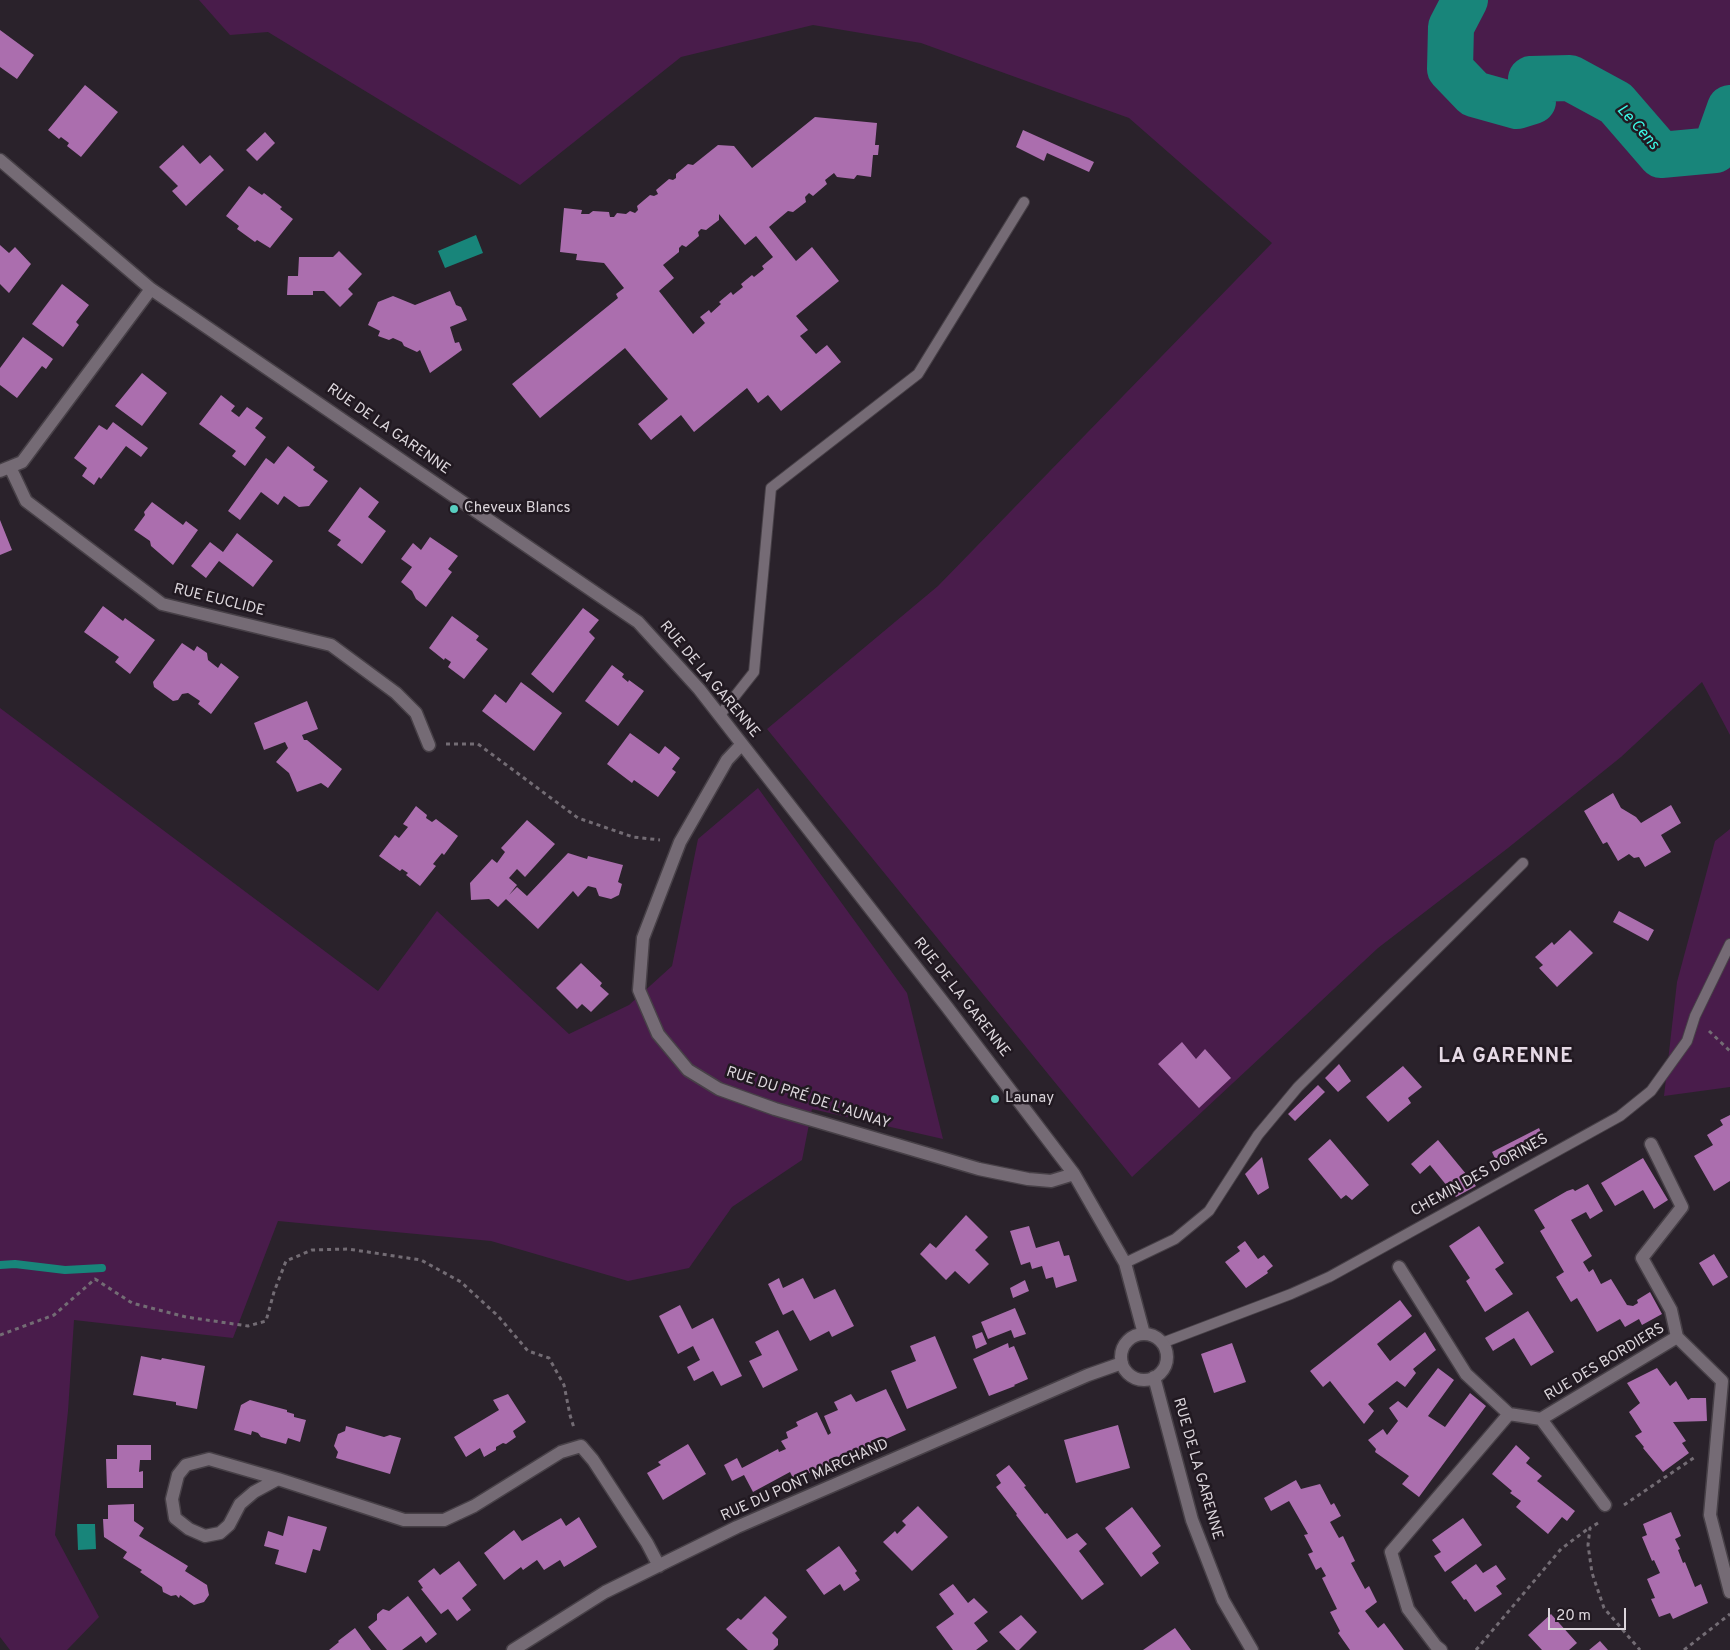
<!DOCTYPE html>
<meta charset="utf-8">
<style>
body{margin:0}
#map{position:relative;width:1730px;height:1650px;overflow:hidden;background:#2a222b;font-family:Overpass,sans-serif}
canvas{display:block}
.scale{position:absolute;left:1548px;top:1608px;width:78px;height:22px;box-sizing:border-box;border:2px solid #dcd6dc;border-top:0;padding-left:6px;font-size:15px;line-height:18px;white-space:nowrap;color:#dcd6dc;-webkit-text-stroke:4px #211921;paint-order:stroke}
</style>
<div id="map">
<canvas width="1730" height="1650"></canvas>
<div class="scale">20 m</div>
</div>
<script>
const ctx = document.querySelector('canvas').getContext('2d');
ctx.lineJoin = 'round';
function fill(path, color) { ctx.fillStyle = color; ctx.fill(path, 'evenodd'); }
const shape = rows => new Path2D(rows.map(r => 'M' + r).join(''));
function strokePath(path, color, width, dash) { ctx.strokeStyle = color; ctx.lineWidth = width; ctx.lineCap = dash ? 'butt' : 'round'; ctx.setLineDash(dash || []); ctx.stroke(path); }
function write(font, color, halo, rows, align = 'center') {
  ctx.font = font + ' Overpass,sans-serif'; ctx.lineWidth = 5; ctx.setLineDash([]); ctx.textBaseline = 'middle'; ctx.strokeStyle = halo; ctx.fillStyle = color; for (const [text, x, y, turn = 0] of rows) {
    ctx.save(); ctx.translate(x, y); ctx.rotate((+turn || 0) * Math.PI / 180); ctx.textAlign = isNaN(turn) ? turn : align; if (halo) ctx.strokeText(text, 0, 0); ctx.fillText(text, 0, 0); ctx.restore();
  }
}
fill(shape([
 [199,0,1730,0,1730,735,1702,682,1621,757,1508,848,1378,948,1132,1177,767,729,938,586,1272,243,1129,118,921,43,813,25,681,57,520,185,268,32,230,35],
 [0,708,378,991,437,911,569,1034,629,1005,672,966,698,839,758,788,907,993,943,1139,812,1109,802,1160,732,1207,689,1268,628,1281,491,1241,278,1221,233,1338,74,1320,68,1411,55,1535,99,1617,67,1650,10,1650,0,1637],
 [1730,829,1730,1087,1664,1096,1677,982,1715,841]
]), '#491c4b');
fill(shape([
 [476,235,483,253,445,268,438,251],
 [77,1524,95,1524,96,1549,78,1550]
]), '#18857a');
strokePath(shape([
 [0,1265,15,1264,65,1270,102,1268]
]), '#18857a', 8);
strokePath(shape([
 [1465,0,1451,27,1450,69,1474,94,1517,106,1533,101,1531,79,1570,78,1616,103,1661,155,1715,150,1730,108]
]), '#18857a', 46);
fill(shape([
 [0,30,34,55,17,79,0,67],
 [85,85,118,112,81,157,67,146,69,143,61,137,59,139,48,130],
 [815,117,877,123,875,145,879,145,878,155,873,155,871,177,857,175,854,179,837,177,834,173,825,180,827,184,813,196,809,193,805,197,806,202,793,212,788,211,769,227,796,261,812,247,839,281,796,316,808,330,800,336,816,354,827,345,841,362,781,411,768,395,758,403,747,388,694,432,681,415,651,440,638,424,668,399,625,348,540,418,512,384,618,298,616,294,624,288,604,263,576,260,577,254,560,252,564,208,582,210,581,214,589,214,593,211,609,212,610,217,614,217,617,213,626,214,630,211,635,213,638,210,637,206,650,195,654,196,658,194,656,190,669,179,673,180,676,178,676,174,688,164,693,165,718,145,734,146,752,168],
 [719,214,745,245,756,236,773,257,762,266,764,269,754,277,752,275,741,284,743,287,733,295,731,292,719,302,721,304,711,313,709,310,700,317,705,323,693,334,659,291,674,278,663,265,679,252,679,248,682,245,686,247,699,236,698,232,701,229,706,230,719,220],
 [1023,130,1094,162,1089,172,1047,153,1044,161,1016,147],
 [265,132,275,143,257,161,246,150],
 [183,145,200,164,210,155,224,170,186,206,172,191,178,186,159,167],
 [249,186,262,195,264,193,282,207,280,209,293,219,270,248,257,240,255,242,237,229,239,226,226,216],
 [0,245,9,253,15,247,31,264,9,293,0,284],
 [339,251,362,274,348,289,353,294,340,307,324,291,313,291,313,295,287,295,288,276,298,276,299,257,333,257],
 [62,284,89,305,76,322,79,325,63,347,32,324],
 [450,291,456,305,461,307,467,320,450,327,455,343,459,342,462,350,430,373,420,350,417,352,404,346,402,342,393,338,389,340,378,336,380,331,368,325,378,302,393,296,415,305],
 [23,337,53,359,46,369,42,366,17,398,0,385,0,368],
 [142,373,167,393,142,426,115,406],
 [221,395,235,406,231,411,239,417,247,407,263,418,255,428,266,437,245,466,232,456,236,451,199,424],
 [113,422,148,448,141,457,126,446,101,479,99,477,94,485,82,476,87,468,74,458,99,425,107,430],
 [288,446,315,467,313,470,328,481,309,506,299,507,284,496,278,505,261,492,240,520,228,511,266,458,274,464],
 [360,487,379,502,368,517,386,531,362,564,337,545,341,540,328,531],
 [152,502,183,525,186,521,198,530,173,565,151,546,150,541,134,530,145,515,144,512],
 [0,520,12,550,0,555],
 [237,533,273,561,253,587,219,561,206,578,191,566,210,542,223,552],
 [430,537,458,556,448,569,452,572,426,607,416,599,412,591,401,582,412,567,401,559,413,543,421,550],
 [103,606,123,621,125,618,155,640,130,674,115,662,119,657,84,632],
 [583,608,599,620,589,632,595,638,553,693,531,674],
 [452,616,479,636,476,640,488,649,464,679,448,667,451,662,445,658,444,660,429,648],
 [182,643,194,651,197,646,207,653,208,660,218,668,221,663,239,677,211,714,198,704,200,701,188,693,182,694,178,700,173,701,154,687,153,682],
 [612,665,624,674,622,677,628,682,629,680,644,691,618,726,585,701],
 [521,682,562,713,534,751,482,711,495,694,506,703],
 [307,701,318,729,302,735,304,740,307,740,342,769,328,788,321,783,297,792,289,773,276,762,288,748,285,742,264,750,254,723],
 [630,733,659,754,665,746,680,758,672,769,676,772,658,797,634,780,632,783,607,764],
 [1613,793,1621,808,1636,817,1641,823,1671,805,1681,823,1661,835,1671,852,1645,867,1639,857,1634,858,1629,854,1618,861,1607,842,1603,844,1584,811],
 [416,806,427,815,426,818,432,822,436,819,458,836,444,855,442,853,433,864,436,866,420,886,406,875,408,873,402,869,400,871,379,856,395,835,399,838,408,827,403,824],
 [527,820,555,844,525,877,517,869,509,878,517,885,509,895,517,887,527,896,568,853,587,859,588,856,623,865,618,882,622,884,619,895,611,899,599,896,596,888,588,886,578,897,573,891,538,929,506,899,498,907,489,899,471,900,470,883,492,859,497,863,505,852,501,848],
 [1619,911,1654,930,1648,941,1613,922],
 [1570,930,1593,953,1557,987,1539,968,1543,965,1535,957,1552,942,1554,945],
 [581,963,602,983,600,986,609,994,591,1012,582,1004,577,1009,556,988],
 [1182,1042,1196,1059,1205,1049,1231,1078,1199,1108,1158,1064],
 [1339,1064,1351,1081,1338,1092,1325,1078],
 [1403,1066,1422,1087,1408,1098,1411,1103,1388,1122,1366,1097],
 [1318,1085,1325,1092,1295,1121,1288,1114],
 [1730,1115,1730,1181,1714,1191,1694,1156,1713,1145,1707,1135,1723,1125,1720,1120],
 [1539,1128,1546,1143,1499,1167,1492,1152],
 [1330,1139,1369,1185,1352,1200,1346,1195,1341,1199,1308,1159],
 [1438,1140,1476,1186,1456,1197,1430,1165,1420,1174,1411,1164],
 [1262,1157,1269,1188,1258,1195,1245,1174],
 [1643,1158,1668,1200,1654,1209,1643,1190,1615,1206,1601,1183],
 [1588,1184,1603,1211,1590,1219,1586,1212,1571,1220,1592,1256,1583,1262,1589,1272,1593,1269,1601,1284,1611,1279,1627,1305,1633,1306,1638,1303,1637,1300,1650,1292,1662,1314,1642,1325,1639,1319,1625,1327,1620,1319,1597,1332,1577,1298,1571,1302,1556,1277,1564,1272,1540,1231,1545,1228,1534,1210,1567,1191,1573,1189,1575,1191],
 [966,1215,988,1237,975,1250,989,1264,969,1284,955,1271,946,1280,920,1254,930,1243,936,1248],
 [1029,1226,1036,1248,1059,1241,1064,1256,1069,1255,1077,1281,1056,1288,1053,1277,1046,1279,1042,1266,1032,1269,1030,1262,1021,1265,1010,1231],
 [1479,1226,1504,1263,1495,1269,1513,1294,1485,1312,1466,1281,1470,1278,1449,1246],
 [1245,1241,1258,1259,1264,1255,1273,1266,1267,1271,1268,1273,1246,1288,1225,1262,1240,1251,1237,1247],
 [1714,1254,1728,1277,1713,1286,1699,1263],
 [779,1278,783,1288,803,1278,814,1299,835,1289,854,1326,832,1337,829,1331,810,1341,793,1310,783,1315,768,1284],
 [1025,1280,1029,1291,1013,1298,1010,1288],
 [1400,1300,1412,1316,1377,1344,1390,1361,1425,1332,1436,1350,1413,1369,1416,1373,1405,1387,1397,1381,1368,1404,1374,1411,1364,1424,1330,1381,1323,1387,1310,1371],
 [680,1305,692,1329,713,1318,742,1376,721,1386,713,1371,694,1381,687,1367,700,1360,693,1346,678,1354,659,1316],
 [1015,1308,1026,1334,1014,1338,1011,1330,988,1339,981,1322],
 [1528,1311,1554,1352,1531,1366,1514,1338,1493,1351,1485,1338],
 [778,1330,798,1370,763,1388,749,1361,762,1355,755,1342],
 [982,1332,987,1344,976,1349,972,1336],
 [935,1336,957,1388,907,1409,891,1371,916,1361,910,1346],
 [1008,1343,1009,1348,1014,1346,1028,1379,1014,1385,1015,1386,989,1396,973,1359],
 [1232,1343,1246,1382,1214,1393,1201,1354],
 [141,1356,161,1360,162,1358,205,1366,197,1409,176,1405,176,1402,133,1395],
 [1438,1368,1454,1380,1428,1416,1445,1427,1470,1393,1486,1406,1419,1497,1402,1484,1409,1476,1375,1452,1376,1449,1368,1440,1383,1429,1387,1435,1398,1421,1389,1408,1398,1401,1407,1408],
 [1657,1368,1670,1386,1676,1381,1688,1400,1691,1398,1706,1398,1707,1421,1673,1422,1686,1441,1682,1443,1689,1453,1663,1472,1643,1448,1644,1447,1635,1436,1642,1432,1629,1412,1640,1403,1627,1383],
 [886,1389,906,1430,794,1480,790,1472,753,1492,744,1475,732,1481,724,1465,737,1458,742,1468,778,1449,779,1452,786,1449,781,1441,788,1438,786,1432,798,1426,796,1422,817,1412,828,1435,831,1433,824,1416,838,1410,834,1402,851,1394,856,1402],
 [508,1394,526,1422,513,1431,516,1437,506,1444,503,1443,496,1447,496,1450,484,1457,480,1448,466,1457,454,1437,499,1410,493,1400],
 [250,1400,287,1410,287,1412,294,1414,294,1417,306,1420,300,1442,288,1438,286,1444,261,1437,258,1433,252,1431,251,1435,234,1430,241,1405],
 [1118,1425,1130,1468,1076,1483,1064,1440],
 [346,1426,384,1437,390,1435,401,1438,390,1474,336,1458,338,1452,334,1446,338,1434,345,1431],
 [688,1444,706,1474,663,1500,647,1473,661,1465,658,1462],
 [117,1445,151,1445,151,1460,140,1460,139,1472,143,1471,143,1488,107,1488,106,1459,117,1459],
 [1516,1445,1530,1458,1526,1463,1542,1476,1537,1481,1575,1511,1567,1521,1562,1517,1548,1534,1516,1507,1521,1501,1510,1493,1512,1491,1492,1474],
 [1009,1465,1026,1486,1024,1487,1045,1514,1047,1513,1067,1539,1077,1533,1087,1544,1079,1551,1104,1584,1082,1600,1016,1515,1017,1514,996,1487,1001,1483,996,1475],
 [1296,1480,1301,1489,1320,1484,1331,1505,1334,1503,1341,1516,1330,1522,1339,1538,1343,1536,1355,1561,1351,1563,1365,1589,1369,1586,1377,1602,1365,1611,1378,1628,1384,1623,1404,1650,1350,1650,1338,1633,1340,1631,1330,1612,1337,1609,1322,1578,1326,1576,1321,1567,1316,1570,1308,1554,1313,1552,1304,1535,1308,1534,1289,1501,1271,1511,1264,1498],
 [134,1504,134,1521,144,1528,139,1536,188,1566,185,1571,207,1585,209,1595,204,1602,194,1605,180,1595,179,1598,176,1595,171,1596,163,1592,162,1587,140,1572,142,1570,123,1558,127,1552,104,1537,103,1519,108,1519,108,1505],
 [918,1506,948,1537,912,1571,883,1542,895,1531,897,1534,906,1525,902,1521],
 [1132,1507,1161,1546,1152,1553,1159,1563,1141,1577,1105,1528],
 [1671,1512,1681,1536,1675,1539,1680,1549,1678,1550,1683,1563,1685,1562,1695,1587,1701,1584,1708,1603,1673,1619,1670,1613,1659,1617,1651,1599,1655,1598,1647,1579,1660,1573,1654,1560,1652,1561,1642,1537,1647,1535,1643,1524],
 [288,1516,327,1527,320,1551,313,1549,306,1573,275,1564,279,1550,264,1546,268,1531,283,1536],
 [579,1517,597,1547,564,1567,560,1560,544,1570,537,1560,523,1570,521,1567,504,1580,484,1553,514,1530,522,1541,561,1518,566,1526],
 [1463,1518,1482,1545,1445,1572,1434,1556,1441,1552,1432,1540],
 [839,1546,857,1571,855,1573,860,1580,844,1591,840,1584,824,1595,806,1570],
 [459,1561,477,1585,462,1598,471,1610,457,1621,448,1609,441,1614,421,1589,423,1588,418,1581,434,1568,440,1575],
 [1476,1564,1483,1573,1496,1565,1506,1579,1496,1586,1502,1594,1475,1612,1466,1599,1464,1600,1451,1582],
 [953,1584,968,1603,974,1598,988,1612,974,1623,988,1641,976,1650,953,1650,936,1627,954,1614,939,1594],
 [408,1596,437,1634,426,1643,421,1636,402,1650,387,1650,368,1627,377,1620,377,1614,383,1609,389,1611],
 [765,1596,787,1617,772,1633,778,1639,778,1645,773,1650,748,1650,726,1629,738,1618,741,1620],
 [1551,1614,1577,1643,1569,1650,1542,1650,1528,1635],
 [1021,1615,1037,1632,1019,1650,1016,1650,999,1632],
 [355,1628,371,1650,329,1650,339,1642,338,1641],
 [1175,1628,1191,1650,1143,1650],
 [1600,1641,1608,1650,1589,1650]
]), '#ab6eae');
const lane = shape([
 [720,715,754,672,771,488,918,374,1024,202],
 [1125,1263,1175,1239,1209,1211,1258,1135,1298,1087,1523,863],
 [1162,1343,1291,1294,1329,1277,1620,1116,1651,1091,1687,1041,1695,1016,1730,944]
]);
const street = shape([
 [0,160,151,289,638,622,699,689,947,1007,1074,1174,1125,1263,1144,1334],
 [10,467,26,501,162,604,331,645,396,693,416,713,429,745],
 [0,471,22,462,151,289],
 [742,744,727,760,680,842,643,938,639,990,658,1034,688,1070,719,1089,775,1109,979,1169,1028,1179,1051,1181,1074,1174],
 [1651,1144,1682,1207,1642,1258,1671,1310,1677,1337],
 [1399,1267,1466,1374,1509,1414],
 '1121 1357a23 23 0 1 1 46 0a23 23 0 1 1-46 0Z',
 [1677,1337,1722,1381,1710,1515,1730,1592],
 [1154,1377,1192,1520,1223,1600,1252,1650],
 [1509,1414,1541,1419,1677,1337],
 [1541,1419,1605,1505],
 [278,1479,254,1492,240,1504,229,1525,220,1533,205,1536,189,1529,175,1518,172,1499,178,1475,186,1465,209,1459,278,1479,404,1520,444,1520,474,1506,561,1452,581,1446,593,1460,647,1543,659,1566],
 [513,1650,605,1592,737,1527,1088,1375,1122,1363],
 [1441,1650,1436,1646,1408,1609,1391,1552,1509,1414]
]);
strokePath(lane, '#474047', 12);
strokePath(street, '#474047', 15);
strokePath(shape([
 [446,744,478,744,578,818,633,837,660,840],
 [1709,1031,1730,1051],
 [0,1335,54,1315,95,1279,132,1303,186,1317,248,1326,266,1321,274,1292,286,1261,312,1250,348,1249,421,1260,461,1282,498,1316,528,1351,549,1358,564,1385,570,1415,574,1428],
 [1624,1505,1695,1457],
 [1598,1523,1590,1528,1588,1545,1592,1573,1604,1608,1640,1650],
 [1476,1650,1561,1549,1589,1528],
 [1684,1650,1730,1614]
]), '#736c74', 3, [4, 4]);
strokePath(lane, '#756b75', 10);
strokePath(street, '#756b75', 12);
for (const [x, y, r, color] of [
 [454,509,5,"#58cec0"],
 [995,1099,5,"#58cec0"]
]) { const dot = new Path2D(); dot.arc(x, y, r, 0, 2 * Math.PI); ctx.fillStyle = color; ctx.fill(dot); strokePath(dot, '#211921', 2); }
write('15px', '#dcd6dc', '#211921', [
 ["RUE DE LA GARENNE",388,430,35],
 ["RUE EUCLIDE",219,601,14],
 ["RUE DE LA GARENNE",709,680,50],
 ["RUE DE LA GARENNE",961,998,52],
 ["RUE DU PRÉ DE L'AUNAY",808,1099,18],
 ["CHEMIN DES DORINES",1480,1176,-29],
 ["RUE DES BORDIERS",1605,1363,-31],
 ["RUE DE LA GARENNE",1197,1469,74],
 ["RUE DU PONT MARCHAND",805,1481,-24]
]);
write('15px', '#dcd6dc', '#211921', [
 ["Cheveux Blancs",464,509],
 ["Launay",1005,1099]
], 'left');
write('italic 16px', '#3cf9e6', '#211921', [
 ["Le Cens",1637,128,48]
]);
ctx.letterSpacing = '1px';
write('bold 20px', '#e6dae6', '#211921', [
 ["LA GARENNE",1506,1058]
]);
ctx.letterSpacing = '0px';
</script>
